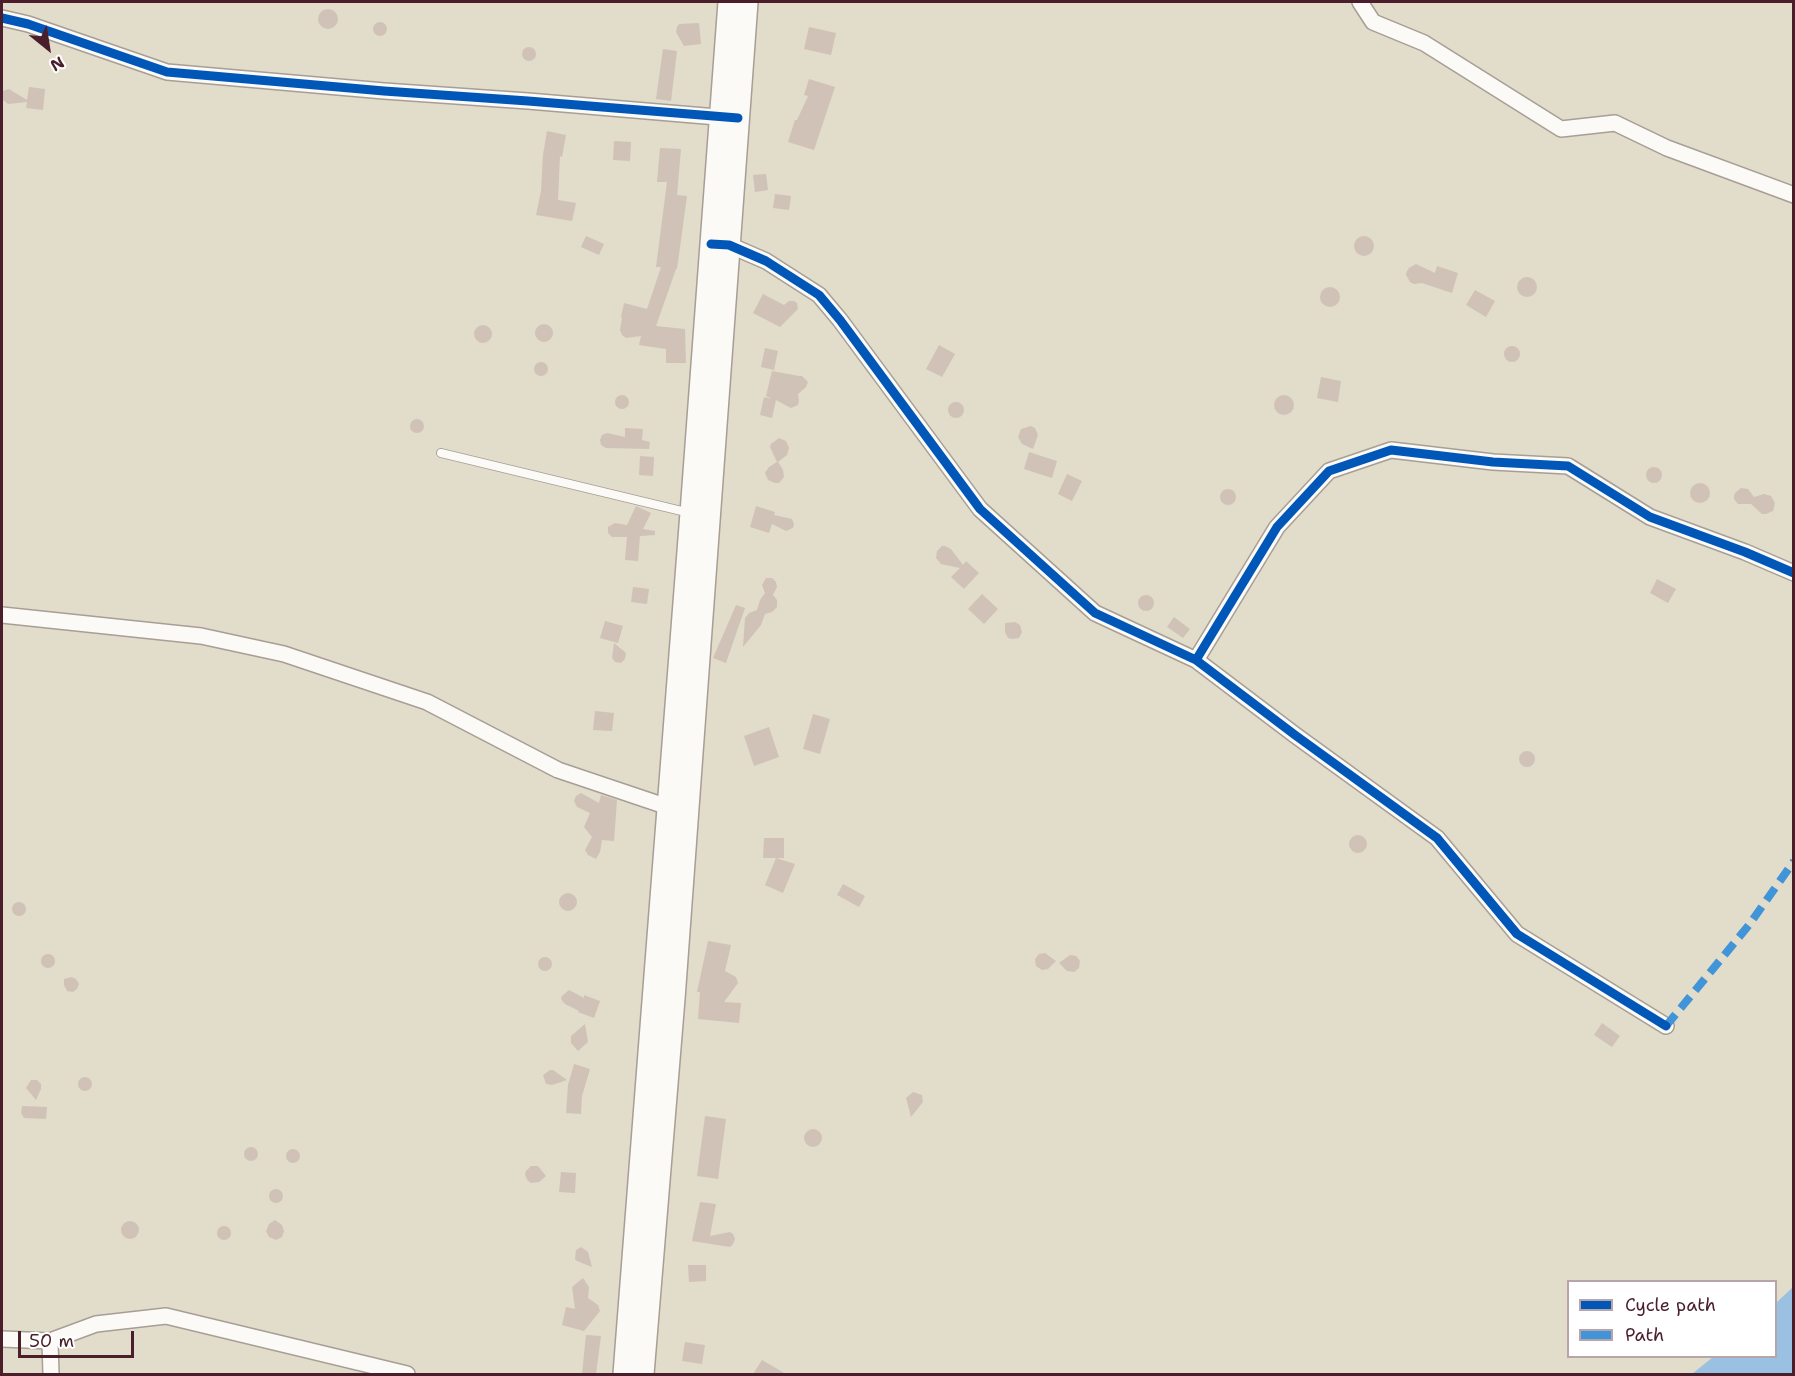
<!DOCTYPE html>
<style>
body{margin:0}
#map{position:relative;width:1795px;height:1376px;overflow:hidden;background:#e2dcca;font-family:"Shantell Sans",sans-serif}
canvas{display:block}
.frame{position:absolute;inset:0;border:3px solid #4a1f2b;pointer-events:none}
.legend{position:absolute;left:1567px;top:1280px;width:210px;height:78px;box-sizing:border-box;background:#fff;border:2px solid #b7a5aa;margin:0;padding:8px 10px;list-style:none;font-size:18px;color:#4a1f2b}
.legend li{display:flex;align-items:center;gap:12px;height:30px}
.legend b{width:30px;border:2px solid #b7a5aa}
.north{position:absolute;left:18px;top:18px;width:60px;height:60px;-webkit-text-stroke:4px #fff;paint-order:stroke;rotate:150deg;font-size:16px;font-weight:700;line-height:24px;text-align:center;color:#4a1f2b}
.north::after{content:'';display:block;margin:auto;width:21px;height:27px;background:#4a1f2b;clip-path:polygon(50% 0,100% 100%,50% 72%,0 100%)}
.scale{position:absolute;left:18px;top:1331px;width:116px;height:27px;box-sizing:border-box;border:3px solid #4a1f2b;border-top:0;padding-left:8px;font-size:18px;line-height:21px;white-space:nowrap;color:#4a1f2b;-webkit-text-stroke:4px #fff;paint-order:stroke}
</style>
<div id="map">
<canvas width="1795" height="1376"></canvas>
<div class="frame"></div>
<ul class="legend">
<li><b style="height:8px;background:#0057b8"></b>Cycle path</li>
<li><b style="height:8px;background:#4194d7"></b>Path</li>
</ul>
<div class="north">N</div>
<div class="scale">50 m</div>
</div>
<script>
const ctx = document.querySelector('canvas').getContext('2d');
ctx.lineJoin = 'round';
function fill(path, color) { ctx.fillStyle = color; ctx.fill(path, 'evenodd'); }
const shape = rows => new Path2D(rows.map(r => 'M' + r).join(''));
function strokePath(path, color, width, dash) { ctx.strokeStyle = color; ctx.lineWidth = width; ctx.lineCap = dash ? 'butt' : 'round'; ctx.setLineDash(dash || []); ctx.stroke(path); }
fill(shape([
 [1793,1287,1793,1374,1692,1374,1713,1357,1776,1356,1776,1303]
]), '#9ac1e2');
fill(shape([
 '318 19a10 10 0 1 1 20 0a10 10 0 1 1-20 0Z',
 '373 29a7 7 0 1 1 14 0a7 7 0 1 1-14 0Z',
 [699,23,701,44,684,46,676,32,677,27,679,24],
 [809,27,836,33,831,55,804,49],
 '522 54a7 7 0 1 1 14 0a7 7 0 1 1-14 0Z',
 [663,49,677,51,671,101,656,99],
 [809,79,835,87,814,150,788,142,795,120,797,120,808,96,804,95],
 [29,87,45,89,43,110,26,108,27,102,8,104,2,99,3,91,9,89,27,100],
 [547,131,566,135,562,157,560,156,558,200,576,203,572,221,536,215,541,191,543,155],
 [614,141,631,142,630,161,613,160],
 [660,148,681,149,677,195,687,196,677,269,676,269,656,326,685,329,686,363,666,363,666,349,639,345,641,336,626,338,622,335,620,330,622,318,621,317,624,303,647,309,661,267,656,267,667,182,657,182],
 [766,174,768,190,755,192,753,175],
 [775,194,791,196,789,210,773,208],
 '1354 246a10 10 0 1 1 20 0a10 10 0 1 1-20 0Z',
 [586,236,604,244,599,255,581,247],
 [1416,264,1435,273,1437,266,1458,273,1452,293,1422,283,1414,284,1410,282,1406,275,1407,271,1409,268],
 '1517 287a10 10 0 1 1 20 0a10 10 0 1 1-20 0Z',
 '1320 297a10 10 0 1 1 20 0a10 10 0 1 1-20 0Z',
 [1475,290,1495,301,1486,317,1466,305],
 [763,294,784,305,789,301,794,301,797,303,798,309,780,327,753,313],
 '535 333a9 9 0 1 1 18 0a9 9 0 1 1-18 0Z',
 '474 334a9 9 0 1 1 18 0a9 9 0 1 1-18 0Z',
 [939,345,955,354,942,377,926,369],
 '1504 354a8 8 0 1 1 16 0a8 8 0 1 1-16 0Z',
 [765,348,778,351,774,370,761,367],
 '534 369a7 7 0 1 1 14 0a7 7 0 1 1-14 0Z',
 [772,371,799,376,802,376,808,382,806,387,798,394,799,401,798,405,791,408,776,400,772,418,760,415,764,397,772,399,766,396],
 [1321,377,1341,381,1338,402,1317,398],
 '615 402a7 7 0 1 1 14 0a7 7 0 1 1-14 0Z',
 '1274 405a10 10 0 1 1 20 0a10 10 0 1 1-20 0Z',
 '948 410a8 8 0 1 1 16 0a8 8 0 1 1-16 0Z',
 '410 426a7 7 0 1 1 14 0a7 7 0 1 1-14 0Z',
 [1031,426,1035,428,1038,435,1033,449,1022,444,1018,437,1021,429],
 [625,428,643,429,642,440,650,442,649,449,606,448,601,445,600,440,602,435,607,433,625,437],
 [779,438,786,441,789,448,787,455,778,462,783,470,784,477,779,483,775,483,768,480,765,473,769,467,777,462,770,447,771,444],
 [1029,452,1057,461,1052,478,1024,469],
 [640,456,654,457,653,476,639,475],
 '1646 475a8 8 0 1 1 16 0a8 8 0 1 1-16 0Z',
 [1067,474,1082,481,1072,501,1058,494],
 '1690 493a10 10 0 1 1 20 0a10 10 0 1 1-20 0Z',
 [1741,488,1748,489,1754,497,1764,494,1771,496,1775,503,1773,511,1766,514,1762,514,1751,504,1738,504,1734,499,1734,495,1736,492],
 '1220 497a8 8 0 1 1 16 0a8 8 0 1 1-16 0Z',
 [636,506,651,513,643,529,655,531,655,535,640,536,638,561,625,560,627,537,612,537,608,533,608,527,615,523,627,525],
 [756,506,775,512,774,515,792,519,794,524,793,528,786,531,772,524,769,533,750,527],
 [942,546,945,546,951,549,963,565,966,561,979,573,964,589,951,577,960,568,941,564,936,558,937,551],
 [766,578,772,578,776,582,777,587,773,595,777,600,777,607,772,612,765,614,761,625,743,647,745,618,749,613,757,610,760,600,765,593,762,585],
 [1657,579,1676,589,1668,603,1650,593],
 [633,587,649,589,647,604,631,602],
 [982,594,998,609,984,624,968,609],
 '1138 603a8 8 0 1 1 16 0a8 8 0 1 1-16 0Z',
 [736,605,745,608,726,663,713,658],
 [1174,617,1190,629,1183,638,1167,627],
 [605,621,623,626,618,643,600,638],
 [1015,622,1020,625,1022,632,1019,638,1012,639,1008,638,1005,632,1005,623],
 [614,643,626,653,625,659,621,663,615,662,612,658],
 [595,711,614,713,612,731,593,730],
 [813,714,830,719,820,754,803,749],
 [769,727,779,757,754,766,744,736],
 '1519 759a8 8 0 1 1 16 0a8 8 0 1 1-16 0Z',
 [581,793,599,803,601,795,617,800,614,841,602,840,600,852,596,859,588,855,585,850,592,837,584,827,590,813,577,807,574,801,576,796],
 '1349 844a9 9 0 1 1 18 0a9 9 0 1 1-18 0Z',
 [764,838,784,838,784,858,763,858],
 [776,858,795,864,783,893,765,885],
 [843,884,865,896,859,907,837,895],
 '559 902a9 9 0 1 1 18 0a9 9 0 1 1-18 0Z',
 '12 909a7 7 0 1 1 14 0a7 7 0 1 1-14 0Z',
 [708,941,731,945,725,971,736,977,738,983,724,1002,741,1003,739,1023,698,1019,700,992,697,992],
 [1045,953,1056,961,1048,969,1042,970,1036,966,1035,959,1039,954],
 '41 961a7 7 0 1 1 14 0a7 7 0 1 1-14 0Z',
 [1070,955,1076,956,1080,961,1079,968,1074,972,1067,971,1059,963],
 '538 964a7 7 0 1 1 14 0a7 7 0 1 1-14 0Z',
 [71,977,76,979,79,984,77,989,73,992,67,991,64,985,64,979],
 [569,990,584,998,584,995,600,1001,594,1018,578,1012,579,1011,565,1004,561,999,562,996],
 [1602,1023,1620,1036,1612,1047,1594,1035],
 [585,1024,588,1042,578,1051,571,1043,571,1036],
 [574,1064,590,1069,582,1096,581,1114,566,1113,568,1085],
 [550,1070,553,1070,567,1080,552,1085,546,1084,543,1075],
 '78 1084a7 7 0 1 1 14 0a7 7 0 1 1-14 0Z',
 [31,1080,37,1080,41,1084,41,1089,36,1100,26,1088],
 [913,1092,922,1095,923,1102,911,1117,906,1098],
 [22,1106,47,1107,46,1119,24,1118,21,1113],
 [705,1116,726,1119,718,1179,697,1176],
 '804 1138a9 9 0 1 1 18 0a9 9 0 1 1-18 0Z',
 '244 1154a7 7 0 1 1 14 0a7 7 0 1 1-14 0Z',
 '286 1156a7 7 0 1 1 14 0a7 7 0 1 1-14 0Z',
 [531,1166,538,1166,546,1176,539,1182,531,1183,528,1181,525,1175,526,1171],
 [561,1172,576,1173,575,1193,559,1192],
 '269 1196a7 7 0 1 1 14 0a7 7 0 1 1-14 0Z',
 [700,1202,716,1204,710,1236,730,1232,733,1234,735,1239,733,1244,730,1247,692,1241],
 [275,1220,282,1225,284,1231,282,1237,276,1240,269,1237,266,1231,269,1224],
 '121 1230a9 9 0 1 1 18 0a9 9 0 1 1-18 0Z',
 '217 1233a7 7 0 1 1 14 0a7 7 0 1 1-14 0Z',
 [581,1247,588,1252,592,1267,577,1261,575,1259,576,1250],
 [688,1265,706,1265,706,1281,689,1282],
 [583,1278,589,1287,588,1298,598,1305,600,1311,584,1331,562,1325,566,1307,575,1309,572,1287],
 [586,1335,601,1336,596,1374,582,1374],
 [685,1342,705,1345,702,1364,682,1361],
 [762,1360,786,1374,753,1374]
]), '#d0c2b7');
const service = shape([
 [441,453,690,513]
]);
const minor = shape([
 [1360,2,1373,22,1424,43,1561,129,1615,123,1667,148,1794,195],
 [2,18,28,24,167,72,384,91,528,101,729,118],
 [720,244,729,245,766,261,819,295,840,320,980,509,1095,613,1196,660,1295,735,1437,838,1517,934,1666,1026],
 [2,615,201,636,284,654,427,702,558,770,668,807],
 [1196,660,1277,527,1329,471,1391,450,1493,462,1568,466,1650,517,1745,552,1794,573],
 [2,1339,50,1341],
 [51,1374,50,1341,96,1324,166,1316,407,1374]
]);
const secondary = shape([
 [624,1374,691,513,729,2],
 [643,1374,674,999,747,2]
]);
strokePath(service, '#a79e96', 10);
strokePath(minor, '#a79e96', 18);
strokePath(secondary, '#a79e96', 24);
strokePath(service, '#fbfaf7', 8);
strokePath(minor, '#fbfaf7', 15);
strokePath(secondary, '#fbfaf7', 21);
strokePath(shape([
 [1666,1026,1749,925,1794,861]
]), '#4194d7', 8, [15, 8]);
strokePath(shape([
 [2,18,28,24,167,72,384,91,528,101,738,118],
 [711,244,729,245,766,261,819,295,840,320,980,509,1095,613,1196,660,1295,735,1437,838,1517,934,1666,1026],
 [1196,660,1277,527,1329,471,1391,450,1493,462,1568,466,1650,517,1745,552,1794,573]
]), '#0057b8', 9);
</script>
